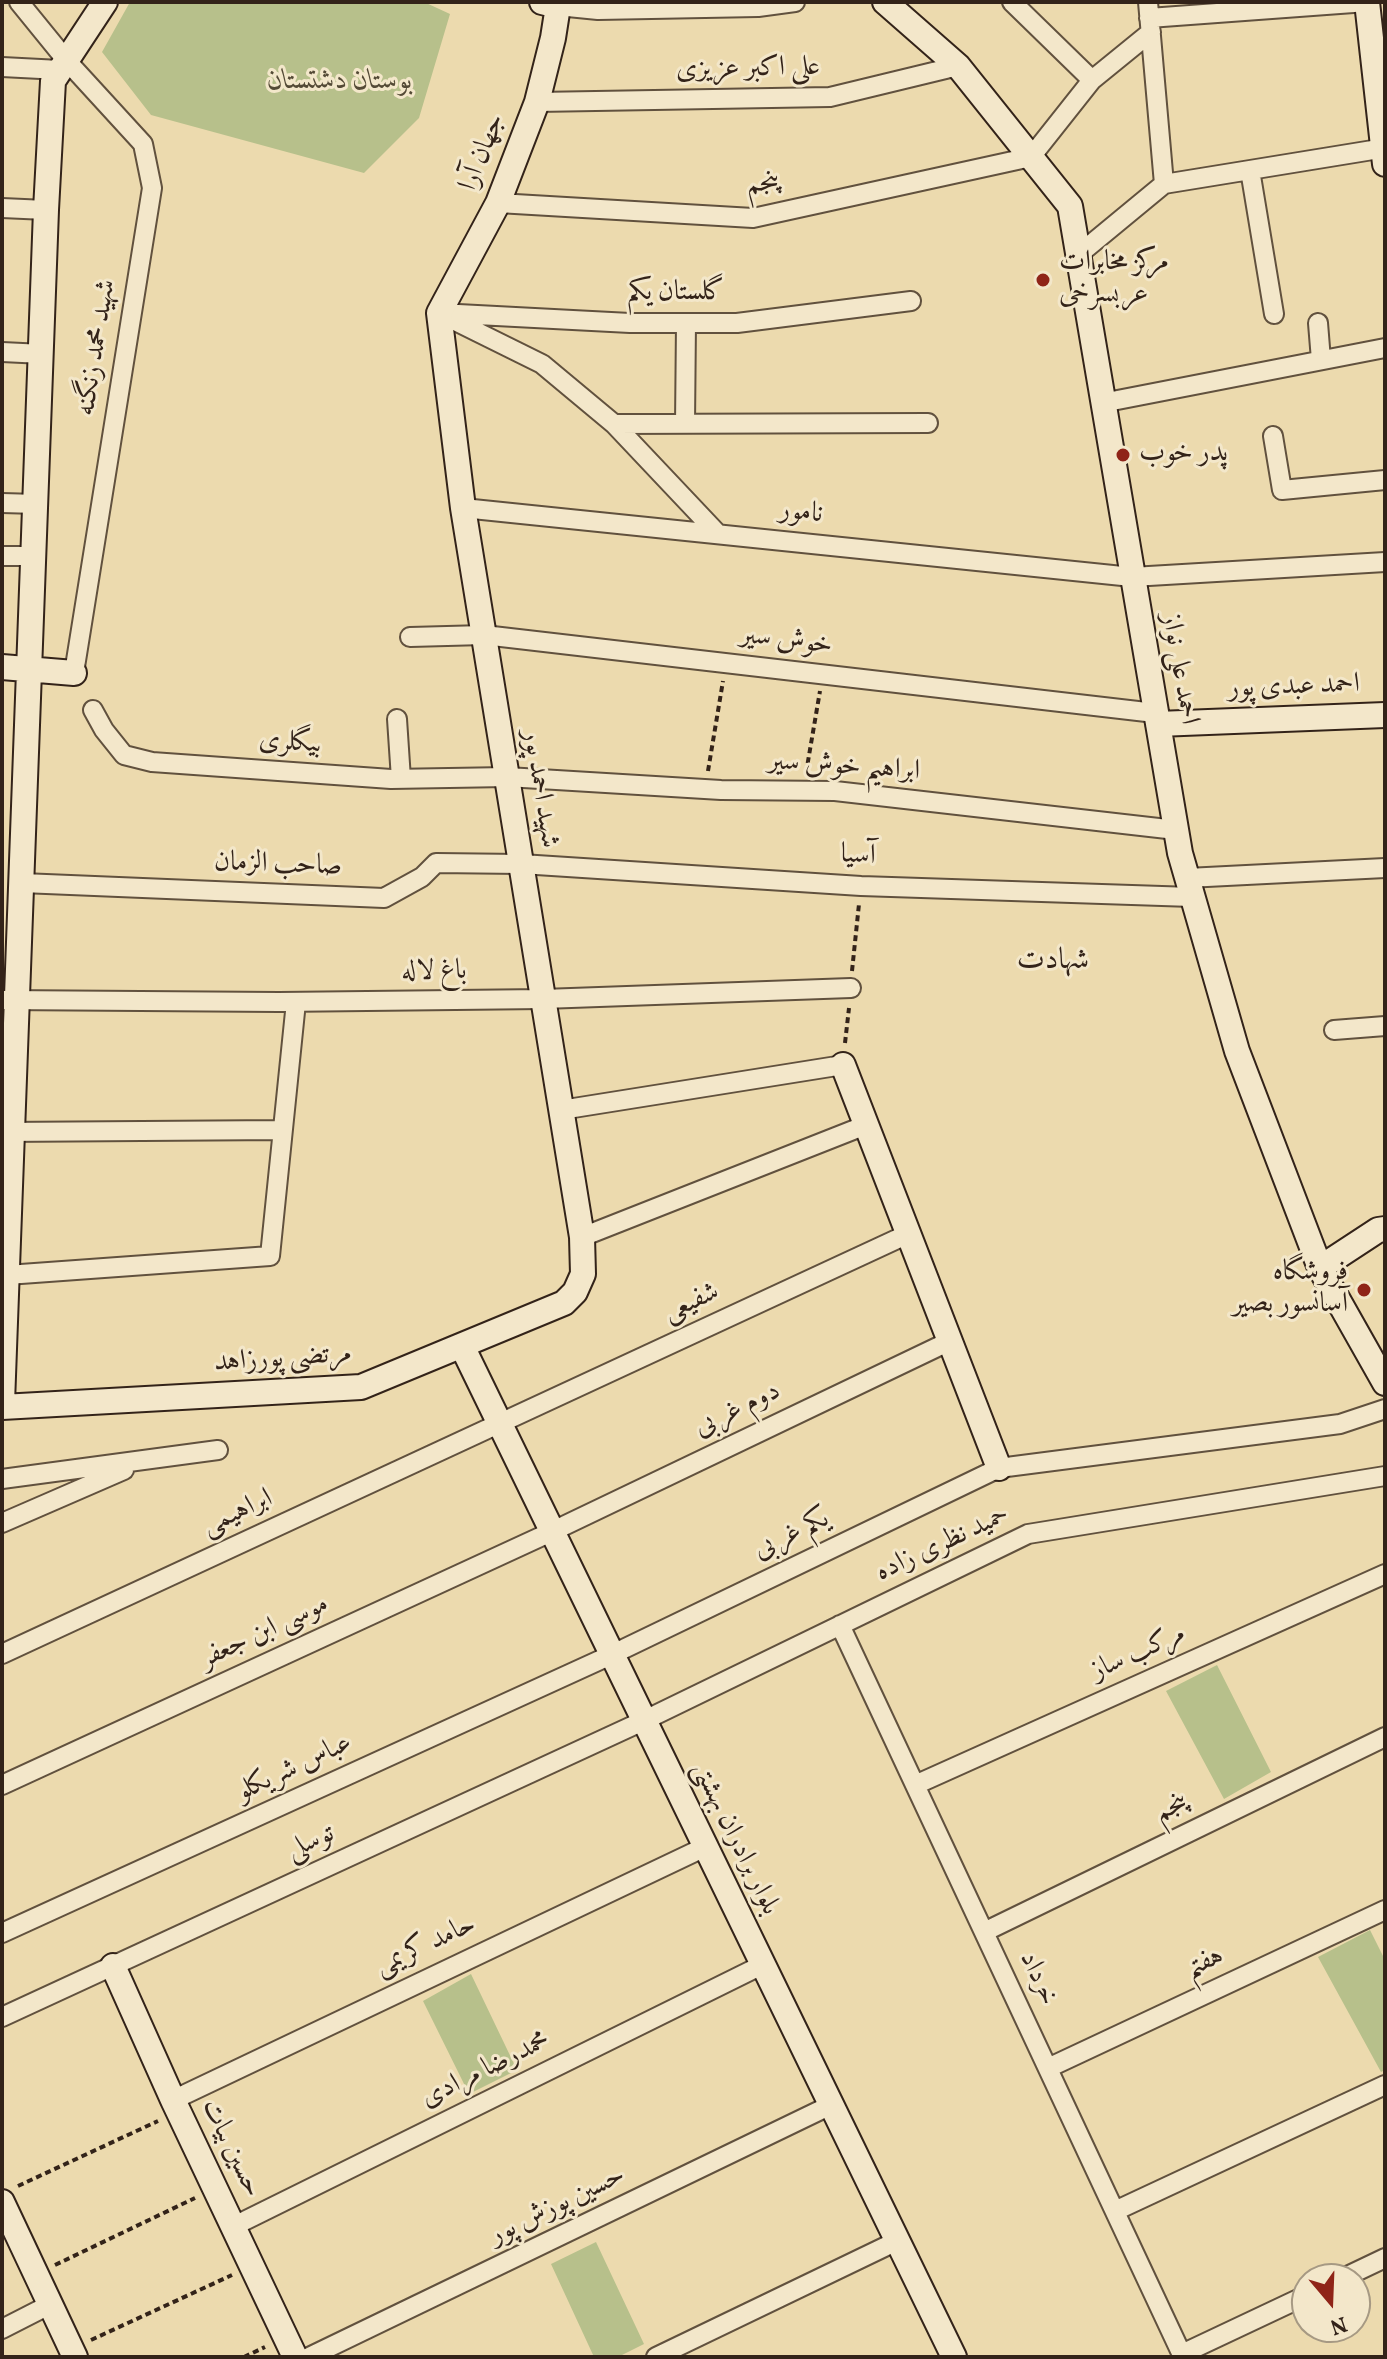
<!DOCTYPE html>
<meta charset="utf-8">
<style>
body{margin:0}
#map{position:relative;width:1387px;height:2359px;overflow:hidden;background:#ecdaae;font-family:Vollkorn,serif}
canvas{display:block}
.frame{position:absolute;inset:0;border:4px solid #332319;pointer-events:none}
.north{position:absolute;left:1291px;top:2263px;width:80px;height:80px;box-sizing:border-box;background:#f3e7ca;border:2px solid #a69983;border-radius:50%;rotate:161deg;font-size:22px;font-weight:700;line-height:32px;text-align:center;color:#332319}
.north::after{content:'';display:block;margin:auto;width:28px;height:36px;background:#8f2418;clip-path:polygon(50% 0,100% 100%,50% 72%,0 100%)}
</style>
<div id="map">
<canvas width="1387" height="2359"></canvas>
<div class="frame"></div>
<div class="north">N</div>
</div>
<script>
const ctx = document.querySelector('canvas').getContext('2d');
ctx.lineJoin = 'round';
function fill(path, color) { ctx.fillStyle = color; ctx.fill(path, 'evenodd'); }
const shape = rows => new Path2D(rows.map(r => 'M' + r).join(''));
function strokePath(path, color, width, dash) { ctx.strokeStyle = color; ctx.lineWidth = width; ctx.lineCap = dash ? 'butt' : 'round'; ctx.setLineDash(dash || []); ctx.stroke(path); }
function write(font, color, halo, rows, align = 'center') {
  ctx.font = font + ' Vollkorn,Amiri,serif'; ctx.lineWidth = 6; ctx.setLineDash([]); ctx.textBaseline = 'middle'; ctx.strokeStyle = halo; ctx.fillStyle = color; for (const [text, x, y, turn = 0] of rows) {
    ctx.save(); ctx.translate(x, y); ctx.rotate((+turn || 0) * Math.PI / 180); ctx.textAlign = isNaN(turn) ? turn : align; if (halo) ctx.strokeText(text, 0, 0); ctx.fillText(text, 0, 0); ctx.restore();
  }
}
fill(shape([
 [130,2,424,2,450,14,419,118,364,173,151,115,102,52],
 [1217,1665,1271,1772,1224,1799,1166,1691],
 [1370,1930,1385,1960,1385,2070,1381,2072,1318,1957],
 [471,1974,517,2070,469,2094,423,2001],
 [596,2242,644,2344,618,2357,594,2357,551,2264]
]), '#b7c08b');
const street = shape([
 [19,2,67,61,143,144,152,188,74,673],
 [1012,2,1092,80],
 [1148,2,1164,184],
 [558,6,598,10,758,7,795,2],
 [1149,18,1367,2],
 [2,67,60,70],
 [537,102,830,97,958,66],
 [1250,170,1274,314],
 [498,203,753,218,1031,157,1092,80,1151,32],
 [2,208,46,210],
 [1078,255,1164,184,1385,148],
 [439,313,630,323,737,323,911,301],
 [445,316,542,364,614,424,717,533],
 [1318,323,1321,360],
 [2,352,43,354],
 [1102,403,1385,348],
 [614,424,928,423],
 [685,424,686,323],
 [1273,436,1282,490,1385,480],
 [2,503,37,504],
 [463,508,1132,577,1385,562],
 [2,556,34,556],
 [410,637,484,635,1155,713],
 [93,710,104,730,124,755,152,762,391,779,507,777,721,790,835,791,1176,830],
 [397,719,401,779],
 [1187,878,1385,868],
 [22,883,384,898,422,877,436,863,521,864,861,886,1192,897],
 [2,1000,279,1002,543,999,851,988],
 [1334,1030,1385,1026],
 [561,1110,843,1065],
 [2,1132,282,1130],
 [582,1237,866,1125],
 [7,1275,270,1256,296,1002],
 [2,1479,218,1450],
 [2,1523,124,1470],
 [840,1625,1183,2357],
 [2,1654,908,1234],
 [2,1785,551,1532,950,1341],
 [915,1785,1385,1574],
 [984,1932,1385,1737],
 [2,1933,611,1655,999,1468,1340,1424,1385,1409],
 [2,2017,643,1721,1028,1534,1385,1476],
 [1048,2068,1385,1910],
 [173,2100,705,1847],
 [1115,2211,1385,2085],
 [234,2226,762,1965],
 [1341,2279,1385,2258],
 [2,2329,51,2304],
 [1182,2354,1307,2295],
 [309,2357,831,2105],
 [656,2357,897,2241]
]);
const secondary = shape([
 [885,2,958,66,1070,206,1180,853,1237,1051,1320,1268,1385,1383],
 [1367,2,1385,164],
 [2,667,74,673],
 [1158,724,1385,715],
 [843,1065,999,1468],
 [1320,1268,1378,1230,1385,1229],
 [462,1346,954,2357],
 [2,1403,46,210,53,81,105,2],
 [2,1407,361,1387,564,1303,575,1292,583,1274,582,1237,463,508,439,313,498,203,537,102,553,38,558,6,542,2],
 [113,1966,173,2100,295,2357],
 [2,2202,75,2357]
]);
strokePath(street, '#61513e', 22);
strokePath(secondary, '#332319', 28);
strokePath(shape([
 [708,771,723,681],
 [806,773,820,691],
 [852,971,859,904],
 [845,1043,849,1008],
 [18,2186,158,2121],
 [55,2265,195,2198],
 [91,2340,232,2275],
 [244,2357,265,2347]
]), '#332319', 4, [6, 4]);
strokePath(street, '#f3e7ca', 18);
strokePath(secondary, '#f3e7ca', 24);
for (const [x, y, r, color] of [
 [1043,280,8,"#8f2418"],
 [1123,455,8,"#8f2418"],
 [1364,1290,8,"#8f2418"]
]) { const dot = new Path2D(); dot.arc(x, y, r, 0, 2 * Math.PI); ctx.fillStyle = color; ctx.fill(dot); strokePath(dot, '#f3e7ca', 3); }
write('28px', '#332319', '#f3e7ca', [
 ["علی اکبر عزیزی",748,70,-1],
 ["جهان آرا",484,153,-68],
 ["پنجم",763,185,-8],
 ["گلستان یکم",676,294],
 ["شهید محمد زنگنه",98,348,-81],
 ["نامور",801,514,6],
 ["خوش سیر",786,642,7],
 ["احمد علی نواز",1178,669,80],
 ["احمد عبدی پور",1294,688,-2],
 ["بیگلری",290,744,4],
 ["ابراهیم خوش سیر",844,768,4],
 ["شهید احمد پور",539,789,81],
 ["آسیا",858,857,3],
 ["صاحب الزمان",278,866,2],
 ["باغ لاله",434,973,-1],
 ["شفیعی",692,1304,-25],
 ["مرتضی پورزاهد",283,1360,-4],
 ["دوم غربی",738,1411,-26],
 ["ابراهیمی",238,1514,-25],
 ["یکم غربی",792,1536,-26],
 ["حمید نظری زاده",943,1545,-25],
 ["موسی ابن جعفر",265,1633,-25],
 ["مرکب ساز",1139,1654,-24],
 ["عباس شریکلو",295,1769,-25],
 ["پنجم",1172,1809,-26],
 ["بلوار برادران بهشتی",734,1839,64],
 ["توسلی",311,1844,-25],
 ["حامد کریمی",426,1947,-25],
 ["هفتم",1205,1964,-25],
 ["خرداد",1037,1979,65],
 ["محمدرضا مرادی",486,2071,-26],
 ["حسین بیات",230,2149,64],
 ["حسین پوزش پور",558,2207,-26]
]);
write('italic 28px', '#544a36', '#f3e7ca', [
 ["بوستان دشتستان",340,83]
]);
write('28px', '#332319', '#f3e7ca', [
 ["مرکز مخابرات",1059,264],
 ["عربسرخی",1059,296],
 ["پدر خوب",1139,455],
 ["فروشگاه",1348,1274,"right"],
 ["آسانسور بصیر",1348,1306,"right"]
], 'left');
write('30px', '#332319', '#f3e7ca', [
 ["شهادت",1053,962]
]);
</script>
